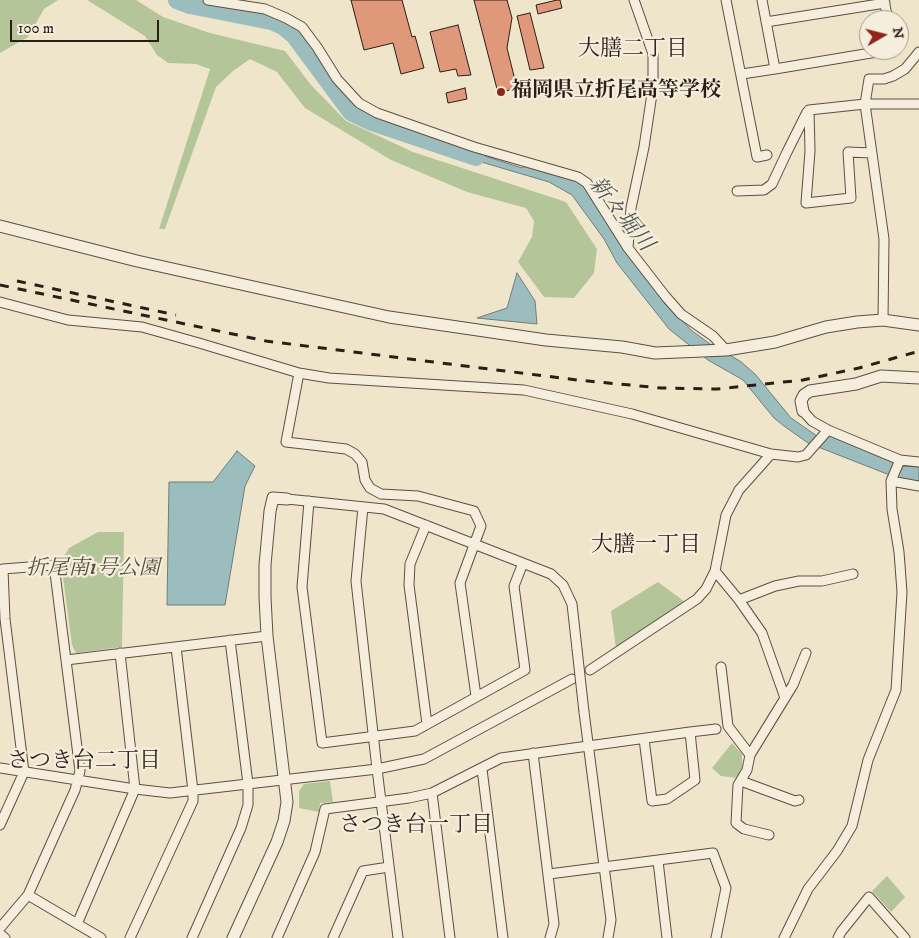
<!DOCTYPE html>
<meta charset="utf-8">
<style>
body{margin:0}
#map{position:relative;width:919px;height:938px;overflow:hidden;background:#efe5cb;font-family:"IM FELL DW Pica",serif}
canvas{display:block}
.north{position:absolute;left:859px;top:10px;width:50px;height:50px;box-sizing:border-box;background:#f5eedd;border:1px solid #a49a8e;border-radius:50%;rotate:82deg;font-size:14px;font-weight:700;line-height:20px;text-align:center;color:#2b1d18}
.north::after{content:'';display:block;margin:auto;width:18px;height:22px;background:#8f2418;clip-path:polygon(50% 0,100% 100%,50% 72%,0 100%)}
.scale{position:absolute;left:10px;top:20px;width:149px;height:22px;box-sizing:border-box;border:2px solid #2b1d18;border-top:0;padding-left:6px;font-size:15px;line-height:18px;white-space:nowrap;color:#2b1d18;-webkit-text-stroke:4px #f5eedd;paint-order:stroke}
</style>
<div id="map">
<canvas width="919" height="938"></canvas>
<div class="north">N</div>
<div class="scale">100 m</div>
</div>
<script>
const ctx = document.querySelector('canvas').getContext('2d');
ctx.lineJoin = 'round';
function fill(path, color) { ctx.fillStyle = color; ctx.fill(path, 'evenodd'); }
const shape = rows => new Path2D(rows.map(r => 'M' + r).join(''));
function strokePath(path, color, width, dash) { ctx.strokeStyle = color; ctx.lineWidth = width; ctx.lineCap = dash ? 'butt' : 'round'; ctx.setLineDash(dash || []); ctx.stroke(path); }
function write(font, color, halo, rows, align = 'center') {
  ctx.font = font + ' "IM FELL DW Pica","Noto Serif JP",serif'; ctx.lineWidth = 4.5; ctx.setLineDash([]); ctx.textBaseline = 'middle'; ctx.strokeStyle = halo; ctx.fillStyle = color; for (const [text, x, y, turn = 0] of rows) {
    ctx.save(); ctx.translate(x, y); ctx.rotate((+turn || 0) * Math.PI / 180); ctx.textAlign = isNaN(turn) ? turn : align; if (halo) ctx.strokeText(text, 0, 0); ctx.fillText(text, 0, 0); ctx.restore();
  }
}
fill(shape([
 [0,0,58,0,44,9,28,37,0,53],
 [87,0,136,0,163,17,210,33,285,51,311,85,346,121,413,152,566,202,597,249,594,273,574,298,544,297,518,262,532,237,534,221,526,208,467,192,391,160,305,108,277,72,250,59,233,71,216,87,165,229,159,229,210,69,196,64,168,63,157,55,145,36],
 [98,532,124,532,122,647,76,653,72,645,61,562,69,548],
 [658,582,685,602,616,648,611,611],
 [732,743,742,754,742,767,737,778,721,776,712,768],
 [330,781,333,802,320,803,319,812,299,808,299,791,304,784],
 [887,876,905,897,891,912,872,891]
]), '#b5c59a');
const water = shape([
 [454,146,522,168,526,165,579,182,587,190,665,301,691,330,710,344,740,361,755,374,791,418,817,436,830,436,901,466,919,467,919,483,887,474,808,443,784,426,774,418,743,380,708,360,669,329,617,263,604,239,572,195,549,182,451,153,454,146],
 [517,273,535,301,537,324,477,318,507,308,517,273],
 [237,451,255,466,245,486,225,605,167,605,169,482,213,482,237,451]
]);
fill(water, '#9cbdbe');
strokePath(water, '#6f7d7c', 1);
strokePath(shape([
 [177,0,190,5,271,21,283,26,294,35,351,112,372,122,476,157]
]), '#9cbdbe', 18);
const building = shape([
 [351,0,402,0,412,37,415,36,424,68,401,74,393,43,364,50,351,0],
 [474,0,507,0,512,18,507,48,517,88,498,93,474,0],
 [557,0,560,0,562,8,538,14,536,5,557,0],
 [530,13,544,68,530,70,517,16,530,13],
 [458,25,471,75,458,76,456,69,440,72,430,32,458,25],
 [465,88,467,99,448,103,446,93,465,88]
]);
fill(building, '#e0987a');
strokePath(building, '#2b1d18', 1);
const minor = shape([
 [208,0,265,9,286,18,302,27,317,47,337,79,359,103,377,113,474,147,578,177,587,183,628,248,666,297,681,314,713,336,726,350],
 [726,0,757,157,767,155],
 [762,0,775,69,889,50],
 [884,0,888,20],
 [766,22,885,3],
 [742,74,775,69],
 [872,153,848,152,851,198,806,203,810,151,809,110,865,104,919,104],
 [737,191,764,190,772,184,787,152,807,112],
 [628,248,631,208,644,147,653,87,653,54,634,0],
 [0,302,68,320,142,327,199,343,299,373,329,378,524,390,632,414,771,454,798,457,806,455,828,430],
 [883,320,884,239,865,104,869,79,884,79,893,76,905,69,919,52],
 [299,373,286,442,346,449,355,454,362,462,365,480,370,488,381,494,418,496,474,511,481,526,460,583,476,696],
 [803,411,812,421,828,430,900,460,919,462],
 [891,481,919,486],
 [287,499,384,509,551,574,563,585,572,604,577,649],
 [309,501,302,587,322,743,415,731,525,670,514,586,523,563],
 [363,507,356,581,377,769,398,938],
 [426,525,410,564,409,585,427,724],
 [715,571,739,600,762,633,785,698],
 [739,600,775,586,799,581,822,581,853,574],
 [66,660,267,636],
 [721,667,728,726,750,755],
 [590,670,697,599,706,589,715,571,726,515,739,490,771,454],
 [584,712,611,920,608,938],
 [690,732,716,729],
 [533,753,554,924,550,938],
 [0,768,135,789,170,793,377,769,424,759,572,679],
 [482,769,503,938],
 [741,781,795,801,799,800],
 [432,793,450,938],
 [0,825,24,772,5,619,3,569,54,565,80,771,75,790,28,895,0,928],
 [769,835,744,829,736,823,738,785,747,770,750,755,793,685,806,653],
 [658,861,667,938],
 [549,874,713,853,726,888,716,938],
 [28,895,101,938],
 [77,924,135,789,120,653],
 [0,934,5,938],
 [130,938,193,801,193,791,176,647],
 [192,938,241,828,248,805,248,784,230,640],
 [277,938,315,852,325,809,409,798,432,793,501,758,690,732,695,780,667,799,652,801,644,739],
 [333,938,363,871,389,867],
 [784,938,808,889,837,851,852,826,868,760,896,690,902,592,899,552,892,509,891,481,900,460],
 [838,938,841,932,869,897,905,938]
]);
const tertiary = shape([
 [0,226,137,261,389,317,546,340,622,347,655,353,726,350,775,342,826,327,857,322,883,320,919,325],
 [803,411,801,401,804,395,810,391,856,384,881,376,919,378],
 [233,938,277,842,284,821,287,802,267,636,265,597,265,565,270,511,273,498,287,499]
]);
strokePath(minor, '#5c4f45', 11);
strokePath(tertiary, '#5c4f45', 13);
strokePath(minor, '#f5eedd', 9);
strokePath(tertiary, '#f5eedd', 11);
strokePath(shape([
 [17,281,176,315],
 [0,285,266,341,577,380,661,388,717,389,803,380,859,368,916,352]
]), '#2b1d18', 3, [9, 9]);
const minorBridge = shape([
 [577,649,584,712]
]);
strokePath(minorBridge, '#5c4f45', 11, []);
strokePath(minorBridge, '#f5eedd', 9);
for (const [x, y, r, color] of [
 [501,92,5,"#8f2418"]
]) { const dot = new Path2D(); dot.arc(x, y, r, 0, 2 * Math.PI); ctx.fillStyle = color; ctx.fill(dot); strokePath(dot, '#f5eedd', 2); }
write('bold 21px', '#2b1d18', '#f5eedd', [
 ["福岡県立折尾高等学校",511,92]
], 'left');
write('italic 21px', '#544f3f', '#f5eedd', [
 ["折尾南1号公園",93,570]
]);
write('22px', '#2b1d18', '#f5eedd', [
 ["大膳二丁目",633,50],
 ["大膳一丁目",646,546],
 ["さつき台二丁目",84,762],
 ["さつき台一丁目",416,826]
]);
write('italic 22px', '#535552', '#f5eedd', [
 ["新々堀川",620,215,51]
]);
</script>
